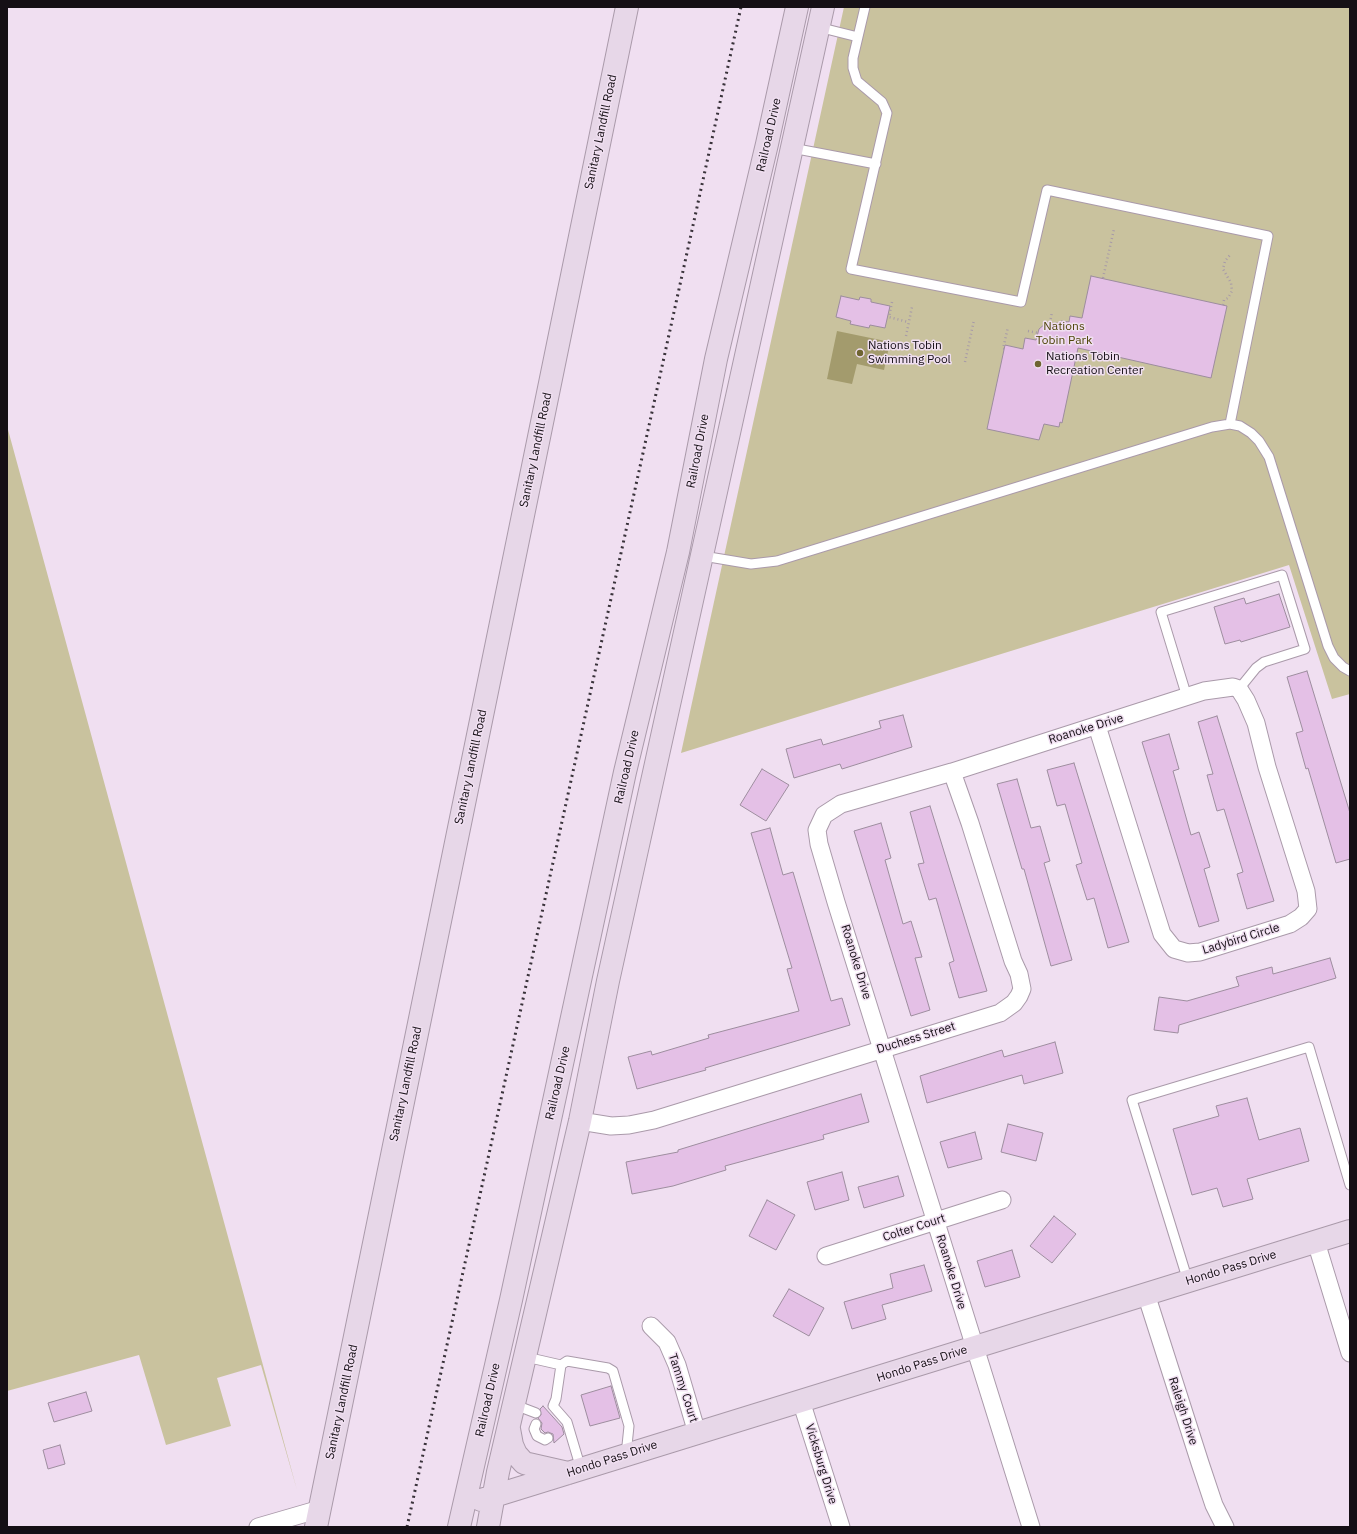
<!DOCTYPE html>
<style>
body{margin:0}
#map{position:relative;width:1357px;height:1534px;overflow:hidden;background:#f0dff1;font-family:"IBM Plex Sans",sans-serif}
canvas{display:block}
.frame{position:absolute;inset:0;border:8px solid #150f15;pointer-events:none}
</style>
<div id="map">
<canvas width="1357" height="1534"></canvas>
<div class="frame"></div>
</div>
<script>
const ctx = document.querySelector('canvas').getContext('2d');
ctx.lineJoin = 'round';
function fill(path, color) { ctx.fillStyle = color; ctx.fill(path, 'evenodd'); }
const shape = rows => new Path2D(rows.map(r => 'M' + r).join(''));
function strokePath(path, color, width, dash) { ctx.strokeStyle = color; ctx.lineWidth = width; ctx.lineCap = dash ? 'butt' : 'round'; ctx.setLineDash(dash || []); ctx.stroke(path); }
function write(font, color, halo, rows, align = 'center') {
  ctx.font = font + ' "IBM Plex Sans",sans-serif'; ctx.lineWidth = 3; ctx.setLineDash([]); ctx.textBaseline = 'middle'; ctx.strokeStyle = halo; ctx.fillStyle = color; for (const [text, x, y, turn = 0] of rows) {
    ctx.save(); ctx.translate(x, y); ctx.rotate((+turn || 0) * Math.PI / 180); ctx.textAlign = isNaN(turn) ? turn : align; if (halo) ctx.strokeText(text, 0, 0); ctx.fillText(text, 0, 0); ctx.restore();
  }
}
fill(shape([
 [844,7,1350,7,1350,694,1332,699,1289,565,681,753],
 [7,426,297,1490,261,1365,217,1378,231,1426,166,1445,139,1355,7,1391]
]), '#c9c29e');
fill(shape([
 [837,331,890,342,884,370,857,364,852,384,827,379]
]), '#a39b6d');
const building = shape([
 [1091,276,1227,306,1211,378,1078,348,1062,423,1060,422,1059,427,1044,424,1039,440,987,429,1005,345,1023,349,1025,338,1036,340,1039,329,1045,324,1060,323,1061,321,1069,322,1070,316,1082,318,1091,276],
 [841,296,859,300,860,297,871,299,871,302,890,306,885,328,870,325,869,328,850,324,851,321,836,317,841,296],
 [1279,594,1290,627,1241,642,1240,640,1225,644,1214,607,1244,598,1246,604,1279,594],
 [1307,671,1350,813,1350,859,1336,863,1308,768,1306,769,1296,733,1303,731,1287,677,1307,671],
 [903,715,912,747,842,769,840,764,794,778,786,749,821,739,823,745,881,728,879,721,903,715],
 [1217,716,1274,901,1247,909,1237,874,1243,872,1224,809,1217,811,1207,775,1213,774,1198,722,1217,716],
 [1169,734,1179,769,1173,771,1191,835,1199,832,1210,867,1204,869,1219,921,1199,927,1142,742,1169,734],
 [1074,763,1129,942,1108,948,1094,898,1087,900,1076,865,1082,863,1065,804,1057,806,1047,770,1074,763],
 [762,769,789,785,766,821,740,805,762,769],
 [1017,779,1031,828,1040,826,1050,861,1044,863,1072,960,1051,966,1024,869,1022,869,997,784,1017,779],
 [930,806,987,991,959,998,949,963,954,961,936,898,929,900,918,864,924,863,910,812,930,806],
 [881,823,891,858,885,860,903,924,911,921,922,957,915,958,930,1010,911,1016,854,831,881,823],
 [770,828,783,875,793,872,831,1001,842,998,850,1025,705,1068,706,1070,637,1089,628,1057,651,1051,652,1055,709,1038,708,1035,799,1011,787,969,792,968,751,833,770,828],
 [1330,958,1336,978,1179,1025,1178,1033,1154,1030,1159,997,1187,1001,1239,986,1236,977,1272,967,1273,974,1330,958],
 [1055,1042,1063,1073,1024,1084,1022,1075,927,1103,920,1076,1002,1050,1004,1057,1055,1042],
 [861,1094,869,1122,823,1135,824,1139,725,1166,726,1170,673,1186,632,1194,626,1162,678,1152,678,1150,861,1094],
 [1247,1098,1259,1140,1300,1128,1309,1161,1247,1179,1253,1199,1223,1207,1217,1188,1192,1195,1173,1129,1219,1116,1216,1106,1247,1098],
 [1008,1124,1043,1133,1036,1161,1001,1152,1008,1124],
 [975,1132,982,1159,948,1168,940,1142,975,1132],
 [842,1172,849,1200,815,1210,807,1182,842,1172],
 [898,1176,904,1196,864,1208,858,1187,898,1176],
 [767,1200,795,1215,776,1250,749,1236,767,1200],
 [1054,1216,1076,1234,1052,1263,1030,1246,1054,1216],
 [1012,1250,1020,1277,985,1287,977,1261,1012,1250],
 [924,1265,932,1291,882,1305,886,1319,852,1329,844,1302,893,1288,890,1274,924,1265],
 [789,1289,824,1308,809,1336,773,1316,789,1289],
 [611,1386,620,1418,590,1426,581,1395,611,1386],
 [86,1392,92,1411,54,1422,48,1403,86,1392],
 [543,1406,562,1427,564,1434,554,1443,553,1434,548,1432,545,1433,541,1429,542,1423,538,1418,541,1415,540,1409,543,1406],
 [60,1445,65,1464,48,1469,43,1450,60,1445]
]);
fill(building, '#e4c0e6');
strokePath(building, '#9d8d9e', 1);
const lane = shape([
 [865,7,853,58,853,68,857,81,882,102,887,113,851,269,1021,302,1047,190,1268,236,1230,424],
 [818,27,858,37],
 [792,148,876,164],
 [703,556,751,564,777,561,1212,427,1230,424,1240,426,1251,433,1259,441,1269,457,1328,646,1334,658,1343,667,1350,671],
 [1187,697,1161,612,1282,575,1305,649,1264,662,1256,668,1239,689],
 [1188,1281,1132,1100,1309,1047,1350,1185],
 [526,1357,561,1365],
 [515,1405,536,1413],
 [536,1424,534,1429,537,1436,545,1440,548,1438],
 [581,1469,567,1422,553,1406,556,1399,561,1365,567,1361,608,1368,613,1371,629,1426,626,1455]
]);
const street = shape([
 [580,1121,611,1126,629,1125,654,1120,1000,1013,1014,1003,1019,996,1022,989,1019,974,1013,961,970,823,952,772],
 [1316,1242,1350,1353],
 [826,1256,1002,1200],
 [1146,1294,1200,1463,1214,1505,1225,1527],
 [651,1326,667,1342,677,1365,697,1433],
 [801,1401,841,1527],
 [258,1527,320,1509],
 [1031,1527,836,902,819,844,817,830,824,815,841,804,952,772,1204,691,1233,687,1239,689,1246,700,1256,723,1267,767,1306,891,1308,909,1301,917,1290,924,1200,952,1188,953,1174,949,1162,934,1097,726]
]);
const secondary = shape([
 [509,1429,512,1445,516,1454,524,1463,568,1473],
 [481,1500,1350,1231],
 [316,1527,627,7],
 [459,1527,511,1300,625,772,678,552,716,359,767,144,797,7],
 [488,1527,498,1472,580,1121,608,981,823,7]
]);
strokePath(lane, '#aa9aaa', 11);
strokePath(street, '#aa9aaa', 19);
strokePath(secondary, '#aa9aaa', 24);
strokePath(shape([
 [1103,278,1114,229],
 [892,302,889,317,908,322],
 [1223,305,1224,300,1228,298,1232,291,1231,283,1223,269,1225,261,1230,255],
 [1050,323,1052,312],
 [1028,331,1038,333],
 [906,336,912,307],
 [1004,349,1003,349,1008,327],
 [965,362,974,320]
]), '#a79aa8', 2.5, [1, 3]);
strokePath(lane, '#fff', 9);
strokePath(street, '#fff', 17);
strokePath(secondary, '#e7d7e8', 22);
strokePath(shape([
 [407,1527,741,7]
]), '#39323a', 3, [2, 4]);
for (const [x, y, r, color] of [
 [860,353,4,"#6e6431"],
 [1038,364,4,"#6e6431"]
]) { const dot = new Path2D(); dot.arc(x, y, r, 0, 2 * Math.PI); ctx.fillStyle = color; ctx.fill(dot); strokePath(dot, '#f0dff1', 1.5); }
write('12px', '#150f15', '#f0dff1', [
 ["Sanitary Landfill Road",601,132,-78],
 ["Railroad Drive",769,135,-77],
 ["Sanitary Landfill Road",536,450,-78],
 ["Railroad Drive",698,451,-79],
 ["Roanoke Drive",1086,729,-17],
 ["Sanitary Landfill Road",471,767,-78],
 ["Railroad Drive",627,767,-77],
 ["Ladybird Circle",1241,939,-17],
 ["Roanoke Drive",856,962,73],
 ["Duchess Street",916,1038,-17],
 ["Railroad Drive",558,1083,-77],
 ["Sanitary Landfill Road",406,1084,-78],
 ["Colter Court",914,1228,-18],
 ["Hondo Pass Drive",1231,1268,-17],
 ["Roanoke Drive",951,1272,73],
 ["Hondo Pass Drive",922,1364,-18],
 ["Tammy Court",683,1388,72],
 ["Railroad Drive",488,1400,-77],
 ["Sanitary Landfill Road",342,1402,-78],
 ["Raleigh Drive",1183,1411,72],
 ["Hondo Pass Drive",612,1459,-18],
 ["Vicksburg Drive",821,1464,73]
]);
write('12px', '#4f4509', '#f0dff1', [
 ["Nations",1064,327],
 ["Tobin Park",1064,341]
]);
write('12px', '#150f15', '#f0dff1', [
 ["Nations Tobin",868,346],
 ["Swimming Pool",868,360],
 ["Nations Tobin",1046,357],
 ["Recreation Center",1046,371]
], 'left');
</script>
